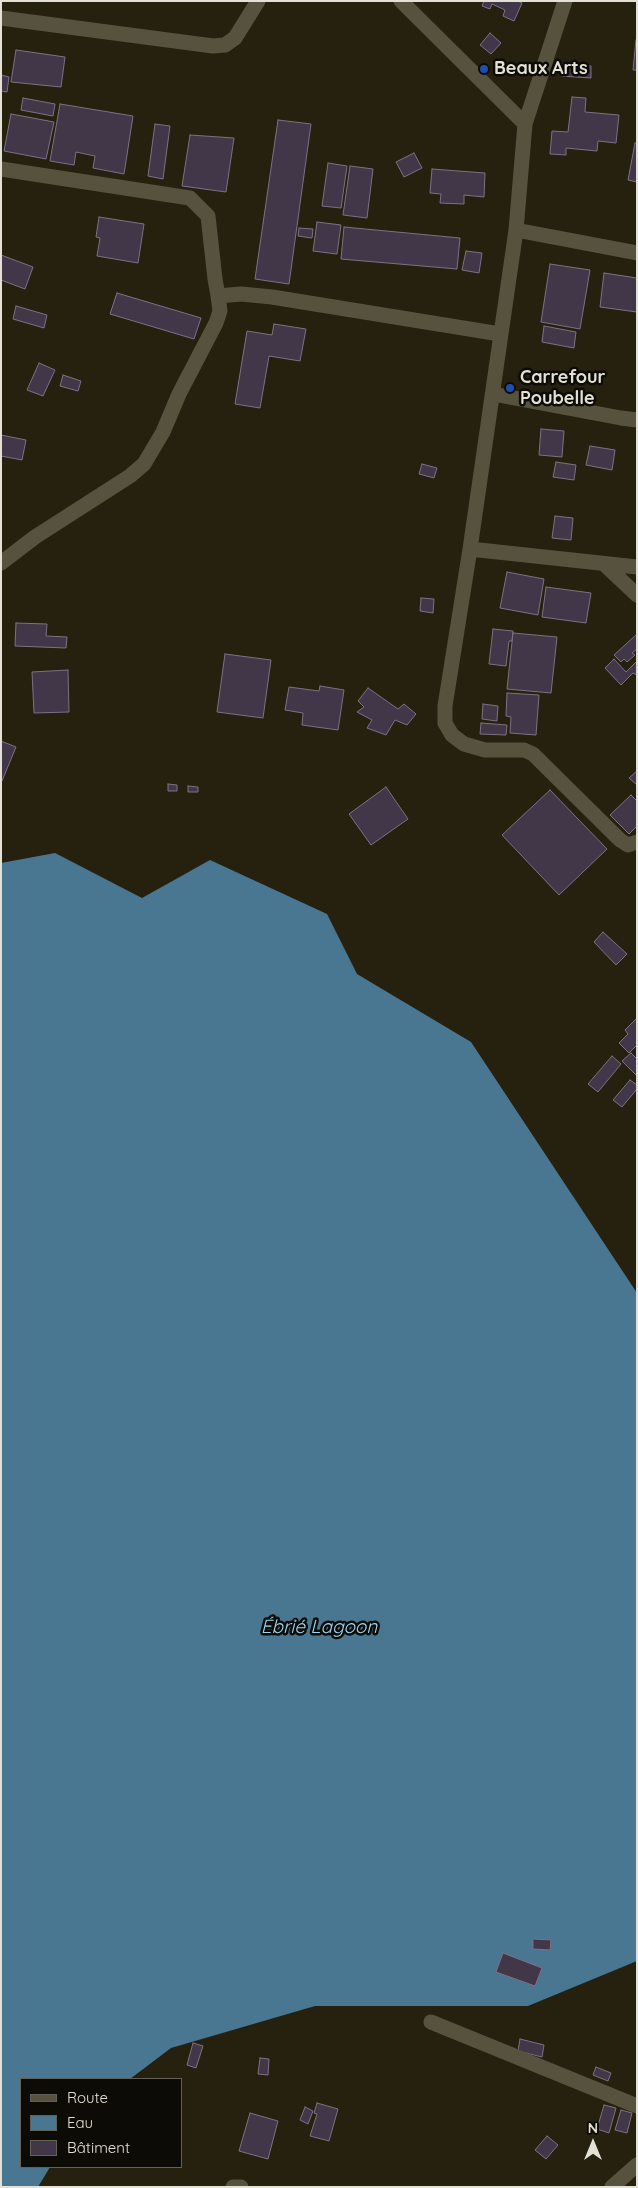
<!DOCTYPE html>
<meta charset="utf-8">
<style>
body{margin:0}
#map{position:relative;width:638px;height:2188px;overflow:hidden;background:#26210f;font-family:Quicksand,sans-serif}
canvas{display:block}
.frame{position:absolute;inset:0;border:2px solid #e3e0d5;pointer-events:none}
.legend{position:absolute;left:20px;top:2078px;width:162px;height:90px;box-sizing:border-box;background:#0d0b05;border:1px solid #636058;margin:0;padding:6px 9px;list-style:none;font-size:15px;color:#e3e0d5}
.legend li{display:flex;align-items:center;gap:10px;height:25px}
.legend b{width:25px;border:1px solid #636058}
.north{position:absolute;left:568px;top:2118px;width:50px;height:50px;-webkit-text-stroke:4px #0d0b05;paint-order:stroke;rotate:0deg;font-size:14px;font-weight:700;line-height:20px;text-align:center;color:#e3e0d5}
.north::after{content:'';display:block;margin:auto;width:18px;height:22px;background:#e3e0d5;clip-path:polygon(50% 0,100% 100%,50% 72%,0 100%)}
</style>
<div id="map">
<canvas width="638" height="2188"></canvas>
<div class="frame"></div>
<ul class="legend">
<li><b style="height:6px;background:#57523e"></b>Route</li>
<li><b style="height:14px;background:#497690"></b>Eau</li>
<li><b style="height:14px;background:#423748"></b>Bâtiment</li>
</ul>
<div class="north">N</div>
</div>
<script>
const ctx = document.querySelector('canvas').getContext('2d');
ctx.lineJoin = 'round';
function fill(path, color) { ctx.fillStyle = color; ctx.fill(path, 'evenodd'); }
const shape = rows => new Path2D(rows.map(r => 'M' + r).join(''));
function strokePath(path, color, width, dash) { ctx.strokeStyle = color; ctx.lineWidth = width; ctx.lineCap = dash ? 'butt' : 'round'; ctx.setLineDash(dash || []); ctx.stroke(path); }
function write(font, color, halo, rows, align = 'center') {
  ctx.font = font + ' Quicksand,sans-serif'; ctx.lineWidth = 5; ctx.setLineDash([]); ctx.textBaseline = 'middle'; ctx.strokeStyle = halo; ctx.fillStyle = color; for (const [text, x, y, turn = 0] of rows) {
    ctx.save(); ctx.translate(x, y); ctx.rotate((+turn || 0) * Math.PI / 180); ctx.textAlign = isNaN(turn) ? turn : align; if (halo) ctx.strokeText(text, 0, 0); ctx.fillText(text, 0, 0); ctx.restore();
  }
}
fill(shape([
 [55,853,142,898,210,860,327,914,357,974,471,1042,637,1293,637,1961,528,2006,315,2006,171,2048,130,2079,21,2079,21,2167,50,2167,38,2187,1,2187,1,863]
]), '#497690');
const building = shape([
 [484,1,518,1,522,3,514,21,503,16,505,10,492,4,490,9,482,6,484,1],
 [490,33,501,43,491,54,480,45,490,33],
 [636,40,637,40,637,70,633,70,636,40],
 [16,50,65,57,61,87,11,82,16,50],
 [562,64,591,66,591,78,561,76,562,64],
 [1,75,9,77,7,92,1,91,1,75],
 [572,97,586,98,585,112,619,115,616,143,598,141,597,151,566,148,566,155,550,154,552,131,568,132,572,97],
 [23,98,55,104,53,116,21,110,23,98],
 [60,104,133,116,124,174,93,168,95,156,76,152,74,165,50,161,60,104],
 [11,114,54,122,46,159,4,151,11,114],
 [278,120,311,124,289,284,255,279,278,120],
 [155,124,170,126,163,179,148,176,155,124],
 [190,135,234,138,226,192,182,186,190,135],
 [635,143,637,144,637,182,628,180,635,143],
 [414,153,422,168,404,177,396,162,414,153],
 [328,163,347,166,341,208,322,206,328,163],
 [350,166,373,169,367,218,343,215,350,166],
 [432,169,485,173,484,197,464,195,464,204,440,203,441,194,430,193,432,169],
 [99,217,144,224,138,263,97,256,100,238,96,237,99,217],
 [317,222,341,225,337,254,313,251,317,222],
 [344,227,460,238,457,269,341,259,344,227],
 [299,228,313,229,312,238,298,236,299,228],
 [466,251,482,253,479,273,462,270,466,251],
 [1,255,33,267,25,289,1,280,1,255],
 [550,264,590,270,580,329,541,322,550,264],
 [604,273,637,278,637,312,600,307,604,273],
 [117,293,201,318,194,339,110,314,117,293],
 [16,306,47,315,44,328,13,319,16,306],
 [274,324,306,329,300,361,269,356,260,408,235,404,247,331,272,335,274,324],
 [544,326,576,332,574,348,542,342,544,326],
 [39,363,55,370,43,396,27,390,39,363],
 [63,375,81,381,78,391,60,386,63,375],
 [541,429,564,431,562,457,539,455,541,429],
 [1,435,26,440,22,460,1,456,1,435],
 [590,446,615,450,612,470,586,465,590,446],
 [556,462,576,465,574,480,553,477,556,462],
 [422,464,437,468,434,478,419,474,422,464],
 [555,516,573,518,571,540,552,538,555,516],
 [507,572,544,579,538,615,500,608,507,572],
 [546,587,591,593,586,623,542,617,546,587],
 [421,598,434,599,433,613,420,611,421,598],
 [16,623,47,624,46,636,67,637,66,648,15,646,16,623],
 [493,629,513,631,512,641,509,641,506,666,489,664,493,629],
 [513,633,557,637,551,693,507,689,513,633],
 [637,634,637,649,632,653,635,655,627,662,624,659,621,662,614,655,637,634],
 [225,654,271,660,263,718,217,712,225,654],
 [614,659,626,672,637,661,637,675,633,673,621,685,605,668,614,659],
 [68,670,69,712,34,713,32,672,68,670],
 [320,686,344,690,338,730,302,725,303,713,285,710,289,687,319,691,320,686],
 [368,688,398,709,404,704,416,714,407,725,395,720,386,735,367,728,372,720,357,712,364,707,358,701,368,688],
 [507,693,539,695,536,735,510,733,511,717,506,716,507,693],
 [483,704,498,706,497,721,482,719,483,704],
 [481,723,507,725,506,735,480,734,481,723],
 [1,741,16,747,2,781,1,780,1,741],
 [637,771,637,785,629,778,637,771],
 [168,784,177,785,177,791,168,791,168,784],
 [188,786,198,787,198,792,188,792,188,786],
 [386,787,408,819,371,845,349,814,386,787],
 [550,790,607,849,559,895,502,835,550,790],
 [631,795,637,801,637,826,629,834,610,815,631,795],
 [603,932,627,954,616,965,594,942,603,932],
 [637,1018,637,1045,629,1053,619,1043,628,1034,625,1030,637,1018],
 [631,1053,637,1059,637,1076,622,1061,631,1053],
 [612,1056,621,1064,598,1092,588,1084,612,1056],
 [630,1080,637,1085,637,1089,622,1107,613,1100,630,1080],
 [533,1939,551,1940,550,1950,533,1949,533,1939],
 [503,1953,542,1968,535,1986,496,1972,503,1953],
 [520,2039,544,2045,542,2057,518,2051,520,2039],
 [193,2043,203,2046,196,2068,187,2065,193,2043],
 [260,2058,269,2059,268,2075,258,2074,260,2058],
 [596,2067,611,2073,608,2081,593,2075,596,2067],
 [317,2103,338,2109,329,2141,310,2136,317,2114,314,2113,317,2103],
 [604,2105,616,2108,609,2133,597,2129,604,2105],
 [305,2107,313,2111,308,2124,300,2120,305,2107],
 [621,2110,632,2113,627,2133,615,2130,621,2110],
 [250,2113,278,2121,268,2159,239,2151,250,2113],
 [547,2136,558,2145,546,2159,535,2150,547,2136]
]);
fill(building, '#423748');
strokePath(building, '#7d7184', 1);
strokePath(shape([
 [401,1,525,124],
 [565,1,525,124,516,230,470,549,445,706,445,723,452,735,464,744,485,750,524,750,533,754,620,840,628,845,637,842],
 [1,18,213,46,225,45,235,38,258,1],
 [1,169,190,198,208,216,215,279,218,296],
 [516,230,637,253],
 [493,394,621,418,637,420],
 [470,549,637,567],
 [1,563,35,537,130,476,144,464,163,432,179,394,216,323,220,311,218,296,241,294,272,297,500,334],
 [604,564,637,595],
 [431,2022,637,2106],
 [233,2187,241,2187],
 [612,2187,637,2165]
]), '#57523e', 15);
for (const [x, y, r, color] of [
 [484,69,5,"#1a4fb4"],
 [510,388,5,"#1a4fb4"]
]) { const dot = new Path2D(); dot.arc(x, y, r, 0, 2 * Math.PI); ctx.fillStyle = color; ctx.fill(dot); strokePath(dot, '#0d0b05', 2); }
write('bold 18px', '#e3e0d5', '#0d0b05', [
 ["Beaux Arts",494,69],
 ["Carrefour",520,378],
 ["Poubelle",520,399]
], 'left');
write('italic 19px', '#9cd6f7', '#0d0b05', [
 ["Ébrié Lagoon",319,1627]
]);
</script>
